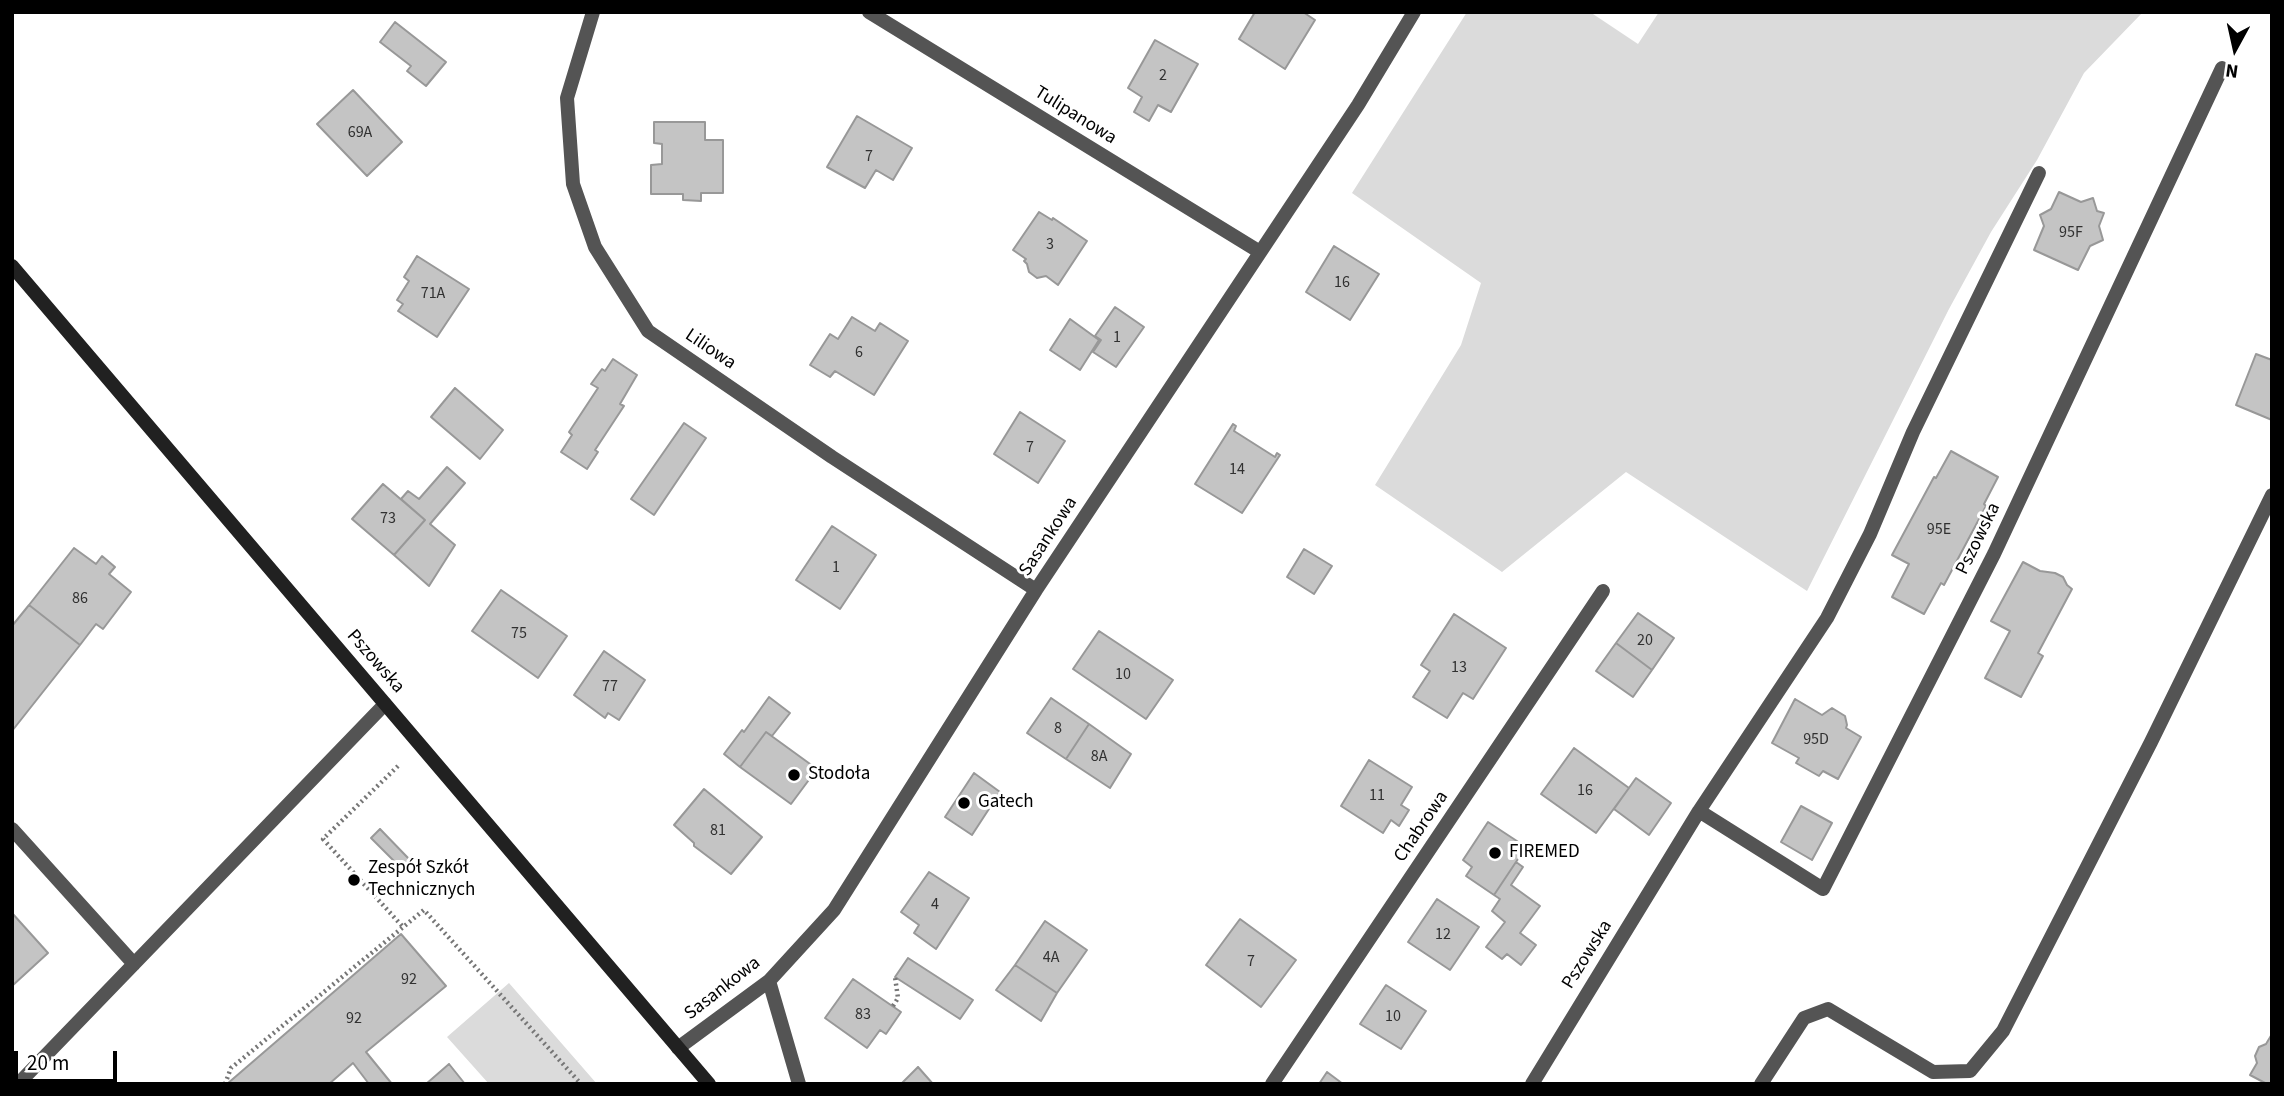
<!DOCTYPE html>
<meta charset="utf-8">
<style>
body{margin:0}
#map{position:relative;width:2284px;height:1096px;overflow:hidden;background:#fff;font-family:"Source Sans 3",sans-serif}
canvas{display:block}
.frame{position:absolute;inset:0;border:14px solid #000;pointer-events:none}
.north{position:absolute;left:2200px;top:14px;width:70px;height:70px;-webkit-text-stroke:5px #fff;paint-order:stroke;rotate:188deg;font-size:19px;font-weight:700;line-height:28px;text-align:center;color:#000}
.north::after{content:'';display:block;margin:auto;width:24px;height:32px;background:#000;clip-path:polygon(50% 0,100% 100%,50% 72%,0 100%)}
.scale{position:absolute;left:14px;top:1051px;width:103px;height:32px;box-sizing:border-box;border:4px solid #000;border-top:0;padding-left:9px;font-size:21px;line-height:24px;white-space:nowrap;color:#000;-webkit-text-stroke:5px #fff;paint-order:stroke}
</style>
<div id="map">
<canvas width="2284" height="1096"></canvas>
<div class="frame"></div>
<div class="north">N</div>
<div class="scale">20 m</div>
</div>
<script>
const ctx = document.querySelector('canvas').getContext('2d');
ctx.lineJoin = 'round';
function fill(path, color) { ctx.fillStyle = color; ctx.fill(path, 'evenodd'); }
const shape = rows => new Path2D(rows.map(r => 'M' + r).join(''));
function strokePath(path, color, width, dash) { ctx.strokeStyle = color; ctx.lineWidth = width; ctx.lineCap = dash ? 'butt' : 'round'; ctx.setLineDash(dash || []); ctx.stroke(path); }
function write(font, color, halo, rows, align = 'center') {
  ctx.font = font + ' "Source Sans 3",sans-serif'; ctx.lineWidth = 6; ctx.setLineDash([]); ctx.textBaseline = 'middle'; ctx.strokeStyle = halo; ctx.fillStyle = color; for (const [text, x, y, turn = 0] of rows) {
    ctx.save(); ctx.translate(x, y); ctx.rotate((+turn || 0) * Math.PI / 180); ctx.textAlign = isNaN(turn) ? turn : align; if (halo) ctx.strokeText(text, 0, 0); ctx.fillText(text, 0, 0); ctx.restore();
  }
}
fill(shape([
 [1467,12,1590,12,1638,44,1659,12,2143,12,2084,73,2037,160,1991,232,1949,309,1807,591,1626,472,1502,572,1375,485,1461,345,1481,283,1352,193],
 [509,983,597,1084,489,1084,447,1037]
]), '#dbdbdb');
const building = shape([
 [1255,12,1303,12,1315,20,1285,69,1239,39,1255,12],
 [395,22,446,62,426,86,407,71,411,66,380,42,395,22],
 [1155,40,1198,64,1171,112,1158,105,1149,121,1134,112,1142,97,1128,88,1155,40],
 [353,90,402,142,367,176,317,124,353,90],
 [857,116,912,148,893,180,876,170,865,188,827,167,857,116],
 [654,122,705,122,705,140,723,140,723,193,701,193,701,201,683,200,683,194,651,194,651,165,662,164,662,144,654,143,654,122],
 [2059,192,2081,202,2093,198,2097,211,2104,213,2099,226,2103,240,2090,246,2078,270,2034,250,2044,226,2040,215,2051,209,2059,192],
 [1039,212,1052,220,1053,218,1087,241,1058,285,1046,276,1037,278,1029,272,1027,264,1024,261,1026,259,1013,250,1039,212],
 [1334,246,1379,274,1350,320,1306,292,1334,246],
 [417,256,469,289,437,337,398,311,403,304,397,300,409,281,404,277,417,256],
 [1115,307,1144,327,1116,367,1093,352,1101,340,1095,336,1115,307],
 [852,317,875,331,880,323,908,341,874,395,835,371,830,377,810,365,830,334,838,339,852,317],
 [1070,319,1099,340,1080,370,1050,350,1070,319],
 [2256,354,2272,360,2272,420,2236,405,2256,354],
 [613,359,637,375,620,404,624,406,595,450,598,452,587,469,561,452,572,435,569,432,598,388,591,384,602,369,605,371,613,359],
 [455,388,503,430,480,459,431,417,455,388],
 [1020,412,1065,441,1038,483,994,454,1020,412],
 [684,423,706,438,654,515,631,499,684,423],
 [1233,424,1236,426,1234,431,1275,457,1277,453,1280,455,1242,513,1195,484,1233,424],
 [1951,451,1998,477,1984,504,1986,506,1944,585,1941,583,1924,614,1892,597,1909,564,1892,555,1934,477,1936,478,1951,451],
 [447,467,465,483,430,524,455,545,429,586,394,555,425,520,401,499,408,491,419,499,447,467],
 [383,484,425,520,394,555,352,519,383,484],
 [832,526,876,555,840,609,796,580,832,526],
 [74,548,96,564,102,556,115,567,109,574,131,592,103,629,96,624,80,645,29,605,74,548],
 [1304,549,1332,566,1314,594,1287,577,1304,549],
 [2023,562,2040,571,2055,573,2063,577,2067,585,2072,589,2038,653,2043,656,2021,697,1985,678,2010,631,1991,621,2023,562],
 [501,590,567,636,538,678,472,631,501,590],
 [29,605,80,645,12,731,12,626,29,605],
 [1638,613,1674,638,1652,670,1616,643,1638,613],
 [1454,614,1506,648,1473,699,1463,693,1447,718,1413,697,1430,671,1421,665,1454,614],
 [1099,631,1173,680,1146,719,1073,669,1099,631],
 [1616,643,1652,670,1633,697,1596,671,1616,643],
 [604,651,645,680,619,720,608,713,605,718,574,695,604,651],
 [769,697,790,713,772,736,766,732,740,767,724,754,742,730,744,732,769,697],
 [1051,698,1089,724,1066,759,1027,733,1051,698],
 [1795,699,1822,715,1832,708,1845,716,1847,725,1846,728,1861,737,1838,779,1823,771,1819,776,1796,763,1799,758,1772,743,1795,699],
 [1089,724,1131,754,1110,788,1066,759,1089,724],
 [766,732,817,769,791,804,740,767,766,732],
 [1574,748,1629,788,1596,833,1541,794,1574,748],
 [1369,760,1412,787,1401,805,1409,810,1399,826,1391,820,1383,833,1341,806,1369,760],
 [974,773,1000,792,972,835,945,817,974,773],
 [1636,778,1671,803,1649,835,1614,809,1636,778],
 [704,789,762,837,731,874,694,846,694,843,674,825,704,789],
 [1801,806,1832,823,1812,860,1781,842,1801,806],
 [1488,822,1526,847,1494,895,1466,876,1472,867,1463,860,1488,822],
 [380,829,410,860,401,868,371,838,380,829],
 [1516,862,1523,867,1511,885,1540,906,1520,933,1536,945,1521,965,1507,954,1502,959,1486,947,1505,922,1492,911,1500,899,1494,895,1516,862],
 [929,872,969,898,936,949,914,933,919,925,901,912,929,872],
 [1437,899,1479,927,1450,970,1408,942,1437,899],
 [12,913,48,953,12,986,12,913],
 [1240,919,1296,960,1261,1007,1206,965,1240,919],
 [1045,921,1087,950,1057,993,1015,965,1045,921],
 [401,934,446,986,366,1052,392,1084,369,1084,353,1063,329,1084,227,1084,401,934],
 [908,958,973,1000,960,1019,895,977,908,958],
 [1015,965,1057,993,1041,1021,996,990,1015,965],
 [853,979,901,1012,886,1034,880,1030,867,1048,825,1018,853,979],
 [1386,985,1426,1011,1401,1049,1360,1024,1386,985],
 [2272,1034,2272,1084,2267,1084,2250,1075,2257,1063,2255,1056,2259,1047,2266,1044,2272,1034],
 [449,1064,465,1084,426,1084,449,1064],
 [918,1067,933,1084,901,1084,918,1067],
 [1327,1072,1343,1084,1319,1084,1327,1072]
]);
fill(building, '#c4c4c4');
strokePath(building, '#989898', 2);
strokePath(shape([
 [398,766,323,839,403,927],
 [893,1006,898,998,895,977],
 [225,1084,231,1068,424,910,581,1084]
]), '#767676', 4.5, [2, 3.5]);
strokePath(shape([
 [593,12,567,98,573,184,595,247,648,331,832,457,1036,590],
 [869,12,1260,252],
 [1699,811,1827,618,1870,534,1913,432,2039,173],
 [12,829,134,964],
 [769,981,799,1084],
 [678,1048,769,981,834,910,1036,590,1358,105,1414,12],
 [18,1084,385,704],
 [1272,1084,1603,591],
 [1532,1084,1699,811,1823,889,1994,554,2222,68],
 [1761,1084,1804,1018,1828,1009,1933,1072,1970,1071,2003,1031,2151,742,2272,495]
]), '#545454', 14);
strokePath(shape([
 [12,266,709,1084]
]), '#212121', 14);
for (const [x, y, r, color] of [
 [794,775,7,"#000"],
 [964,803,7,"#000"],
 [1495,853,7,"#000"],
 [354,880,7,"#000"]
]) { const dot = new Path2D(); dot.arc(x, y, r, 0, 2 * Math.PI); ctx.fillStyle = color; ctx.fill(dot); strokePath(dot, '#fff', 2.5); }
write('16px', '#313131', null, [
 ["2",1163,76],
 ["69A",360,133],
 ["7",869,157],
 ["95F",2071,233],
 ["3",1050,245],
 ["16",1342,283],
 ["71A",433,294],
 ["1",1117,338],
 ["6",859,353],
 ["7",1030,448],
 ["14",1237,470],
 ["73",388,519],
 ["95E",1939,530],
 ["1",836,568],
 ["86",80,599],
 ["75",519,634],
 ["20",1645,641],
 ["13",1459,668],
 ["10",1123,675],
 ["77",610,687],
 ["8",1058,729],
 ["95D",1816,740],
 ["8A",1099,757],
 ["16",1585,791],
 ["11",1377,796],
 ["81",718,831],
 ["4",935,905],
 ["12",1443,935],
 ["4A",1051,958],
 ["7",1251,962],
 ["92",409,980],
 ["83",863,1015],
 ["10",1393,1017],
 ["92",354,1019]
]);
write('19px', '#000', '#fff', [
 ["Tulipanowa",1075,116,32],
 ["Liliowa",710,350,34],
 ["Sasankowa",1049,537,-57],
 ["Pszowska",1979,539,-64],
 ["Pszowska",375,662,49],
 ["Chabrowa",1422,827,-56],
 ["Pszowska",1588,955,-58],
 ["Sasankowa",723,989,-38]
]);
write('19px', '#000', '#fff', [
 ["Stodoła",808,775],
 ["Gatech",978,803],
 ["FIREMED",1509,853],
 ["Zespół Szkół",368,869],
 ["Technicznych",368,891]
], 'left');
</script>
